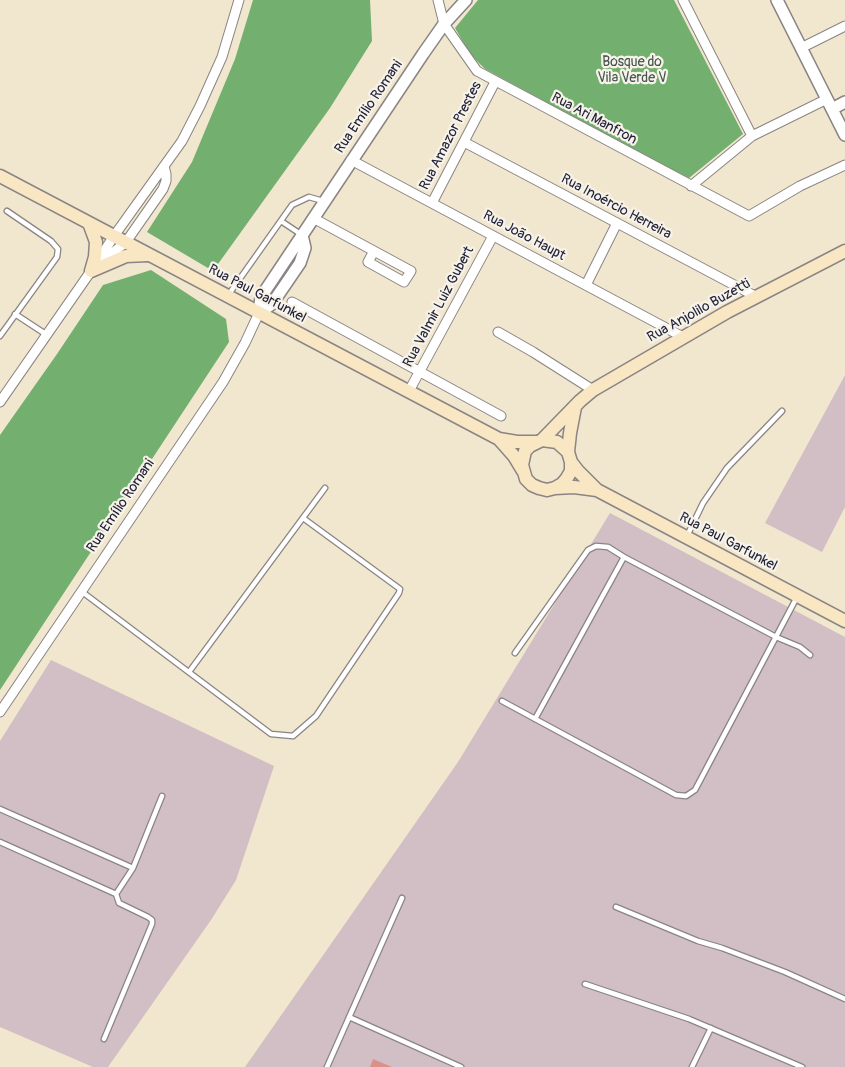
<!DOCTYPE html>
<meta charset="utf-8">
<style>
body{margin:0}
canvas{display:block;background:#f1e6ce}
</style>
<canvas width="845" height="1067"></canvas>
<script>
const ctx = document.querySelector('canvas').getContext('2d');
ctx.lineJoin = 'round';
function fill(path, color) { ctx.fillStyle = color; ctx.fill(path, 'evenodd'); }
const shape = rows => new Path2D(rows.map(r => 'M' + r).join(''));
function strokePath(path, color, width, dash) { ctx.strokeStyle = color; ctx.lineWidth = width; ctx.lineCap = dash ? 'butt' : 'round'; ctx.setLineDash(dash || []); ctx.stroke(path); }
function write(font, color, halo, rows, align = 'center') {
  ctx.font = font + ' Pangolin,sans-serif'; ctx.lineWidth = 4.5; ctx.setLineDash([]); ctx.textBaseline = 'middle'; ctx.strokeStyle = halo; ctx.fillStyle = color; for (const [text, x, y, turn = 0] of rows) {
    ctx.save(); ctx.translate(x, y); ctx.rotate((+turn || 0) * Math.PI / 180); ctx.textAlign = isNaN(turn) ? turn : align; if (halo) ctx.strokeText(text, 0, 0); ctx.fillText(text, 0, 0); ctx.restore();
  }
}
fill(shape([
 [845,375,845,507,822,552,765,523],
 [610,513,845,637,845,1067,245,1067,458,762],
 [51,660,274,766,236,880,211,920,108,1067,93,1067,0,1027,0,741]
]), '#d2bec5');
fill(shape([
 [253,0,370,0,372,41,330,108,213,271,147,232,192,162,235,59],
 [478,0,674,0,743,134,689,178,645,156,485,69,470,54,455,28],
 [151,270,226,319,229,342,0,690,0,435,57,354,103,285]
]), '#73af6e');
fill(shape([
 [373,1059,392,1067,370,1067]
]), '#db918a');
const service = shape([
 [281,221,302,235],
 [229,294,292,205,309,197,323,201],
 [15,314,47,335],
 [0,336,57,257,58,249,51,241,7,211],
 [687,536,703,503,727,468,782,411],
 [81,591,271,734,293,736,316,716,399,593,400,589,303,518],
 [515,653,588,550,596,546,608,547,624,557],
 [189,672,325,488],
 [502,701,676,795,686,796,695,790,797,597],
 [535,719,624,557,776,637,800,647,810,655],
 [0,809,133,868,162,796],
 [0,842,116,894,133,868],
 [616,907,698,941,722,948,785,972,845,999],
 [585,984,689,1019,802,1067],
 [349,1017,461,1067],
 [104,1039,152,924,152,920,148,917,119,903,116,894],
 [327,1067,402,898],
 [692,1067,711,1028]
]);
const minor = shape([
 [438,0,444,24,477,71,749,216,800,186,845,165],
 [683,0,752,136],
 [801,48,845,26],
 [464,142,755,296],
 [351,160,683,337],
 [691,186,752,136,827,99],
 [432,203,495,82],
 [313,218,374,251,411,271,404,282,368,262,374,251],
 [99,264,126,242,163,189,166,181,166,174,164,166],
 [586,285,617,223],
 [292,302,501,416],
 [498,332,533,352,593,390],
 [409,391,493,236],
 [0,402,91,271,114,236,182,141,200,106,222,57,239,0],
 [0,712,223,382,245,343,259,313]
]);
const tertiary = shape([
 [777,0,845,135],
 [832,109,845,102],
 [259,313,261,297,423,54,444,24,466,0],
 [259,313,272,304,300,263,305,248,302,235]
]);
const secondary = shape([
 [0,176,499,439,517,442,536,442],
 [89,223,96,242,95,257,91,271],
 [91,271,126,256,148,255],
 [499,439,514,456,523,471],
 [542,440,580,401,593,390,727,312,845,251],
 [568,452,570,433,575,407],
 [571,462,571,471,567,478,562,484,555,488,547,490,539,488,532,485,526,479,522,465,525,451,530,446,542,440,557,442,568,452,571,462,578,471,597,490,845,621],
 [555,488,574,487,597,490]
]);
strokePath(service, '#8a8484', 7);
strokePath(minor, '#8a8484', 11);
strokePath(tertiary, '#8a8484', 14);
strokePath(secondary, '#8a8484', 15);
strokePath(service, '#fff', 4.5);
strokePath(minor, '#fff', 9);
strokePath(tertiary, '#fff', 11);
strokePath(secondary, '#f9e7c3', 12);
write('14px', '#435550', '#f7f3e8', [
 ["Bosque do",632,62],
 ["Vila Verde V",632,78]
]);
write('14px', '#22223b', '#f7f3e8', [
 ["Rua Emílio Romani",369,107,-56],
 ["Rua Ari Manfron",594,119,28],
 ["Rua Amazor Prestes",451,136,-63],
 ["Rua Inoércio Herreira",616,207,28],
 ["Rua João Haupt",524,236,28],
 ["Rua Paul Garfunkel",257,294,28],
 ["Rua Valmir Luiz Gubert",439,307,-62],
 ["Rua Anjolilo Buzetti",699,311,-29],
 ["Rua Emílio Romani",121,506,-56],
 ["Rua Paul Garfunkel",728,542,28]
]);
</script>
